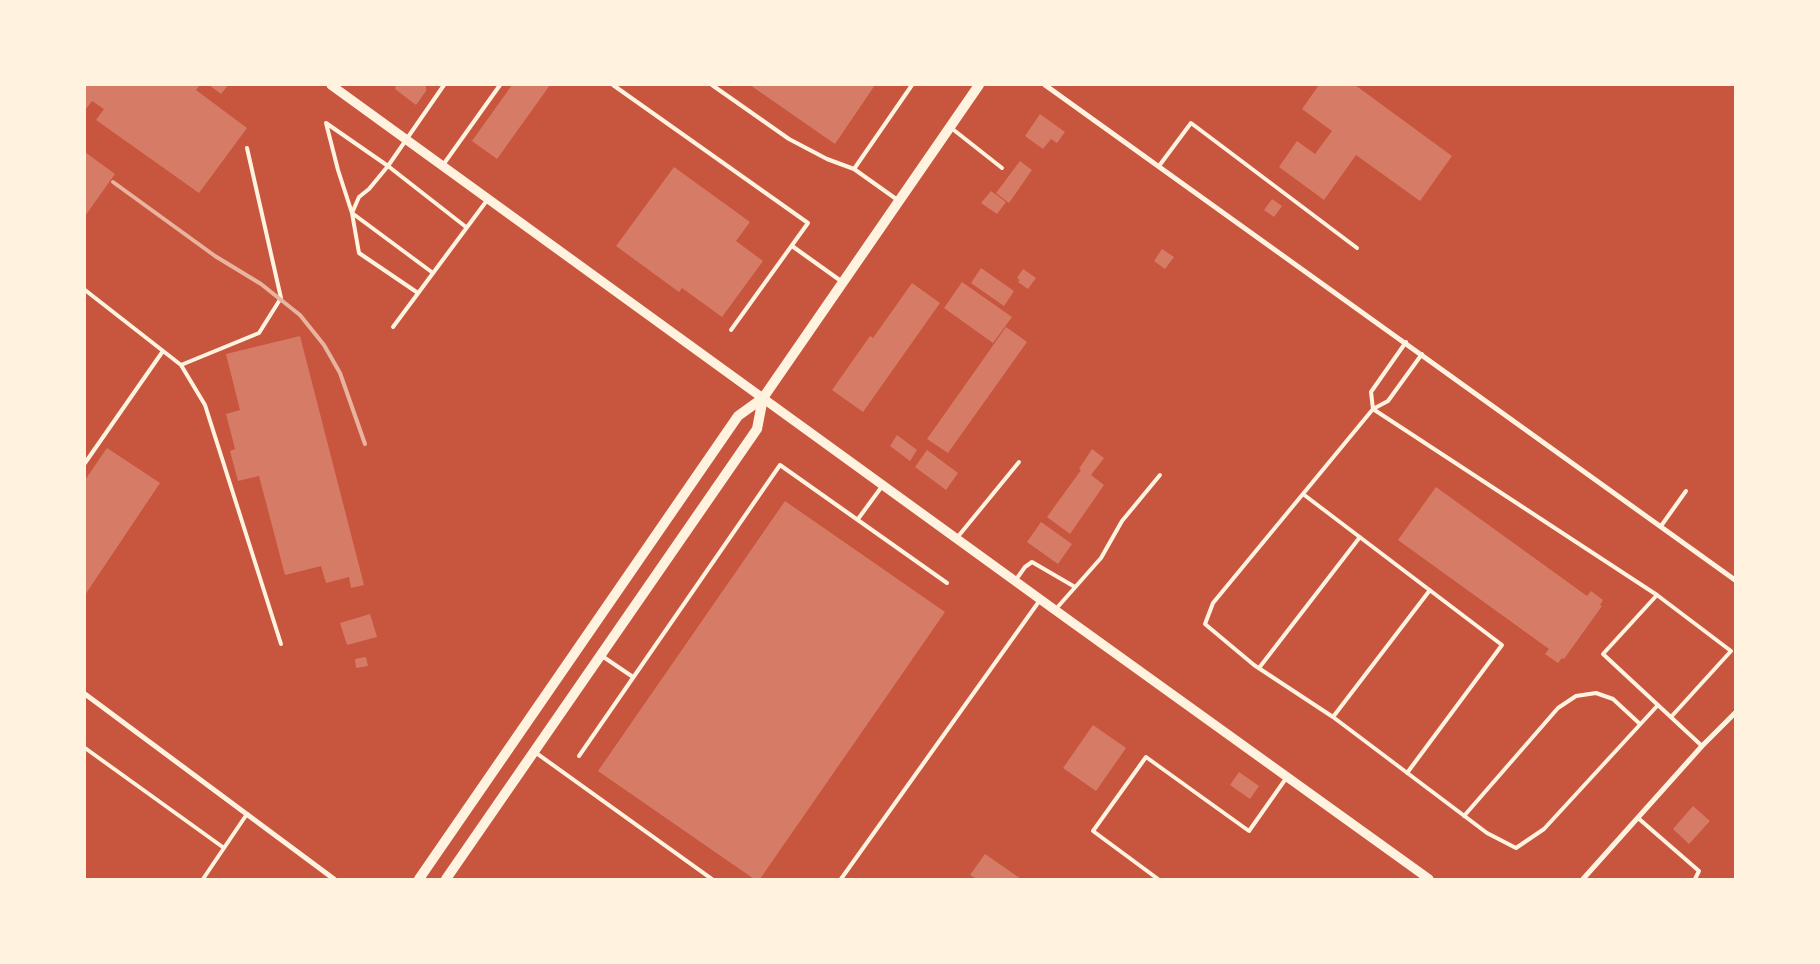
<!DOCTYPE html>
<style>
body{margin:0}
#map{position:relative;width:1820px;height:964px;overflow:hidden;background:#c8553d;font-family:"Archivo Narrow",sans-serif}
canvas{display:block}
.frame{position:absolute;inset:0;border:86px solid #fff3e0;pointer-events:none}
</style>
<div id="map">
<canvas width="1820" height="964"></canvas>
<div class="frame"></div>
</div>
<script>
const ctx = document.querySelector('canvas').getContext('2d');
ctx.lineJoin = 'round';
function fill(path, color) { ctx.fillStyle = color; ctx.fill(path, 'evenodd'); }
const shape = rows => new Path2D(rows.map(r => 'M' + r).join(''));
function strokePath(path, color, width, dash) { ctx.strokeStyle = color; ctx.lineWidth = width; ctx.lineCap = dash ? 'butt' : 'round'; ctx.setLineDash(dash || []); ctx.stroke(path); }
fill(shape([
 [85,85,200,85,196,90,247,128,199,193,96,120,104,109,92,101,85,110],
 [209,85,228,85,221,94],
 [396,85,426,85,426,91,416,105,395,89],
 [512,85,550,85,497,159,472,141],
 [750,85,875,85,835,144],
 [1319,85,1355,85,1452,156,1420,201,1356,155,1324,200,1279,167,1297,141,1315,154,1332,131,1302,109],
 [1040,114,1065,132,1057,143,1051,139,1043,149,1025,136],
 [85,152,115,174,85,216],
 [1020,161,1032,170,1009,203,996,193],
 [674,167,750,222,736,241,763,261,722,317,682,288,679,292,616,246],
 [991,191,1006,202,997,214,981,203],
 [1272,199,1282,206,1274,217,1264,210],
 [1162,249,1174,257,1165,269,1154,261],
 [981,268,1014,291,1004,306,971,283],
 [1023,269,1036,278,1028,289,1018,282,1020,280,1017,278],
 [962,282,1012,317,993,343,944,308],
 [912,283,940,303,863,412,832,390,870,336,873,338],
 [1006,327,1027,342,948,453,927,439],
 [300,336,364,585,351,588,349,577,326,583,321,566,285,575,259,476,238,481,230,451,235,449,226,414,240,410,226,354],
 [897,435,917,450,910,461,890,446],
 [107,448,160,483,85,595,85,480],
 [1092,449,1104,458,1091,475,1104,485,1070,534,1047,517,1081,470,1079,469],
 [927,450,958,473,946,490,915,467],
 [1436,487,1587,596,1591,591,1603,600,1600,605,1602,606,1564,659,1562,658,1558,663,1545,654,1549,649,1398,540],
 [785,501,945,612,760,879,754,879,598,771],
 [1041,522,1072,544,1058,564,1027,542],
 [370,614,377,637,347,645,340,623],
 [366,657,368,666,356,668,355,659],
 [1093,725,1126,748,1096,791,1063,768],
 [1239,772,1259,786,1250,799,1230,785],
 [1693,806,1710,821,1689,844,1673,829],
 [985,854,1021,879,977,879,970,875]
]), '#d67c66');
strokePath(shape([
 [613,85,808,223,731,330],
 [712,85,789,139,827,159,854,169],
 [950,127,1002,168],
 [443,165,500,85],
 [1159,166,1191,123,1357,248],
 [899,201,854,169,912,85],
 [792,246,841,281],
 [433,273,352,213,359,197,369,189,388,166,444,85],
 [85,290,181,365,205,405,281,644],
 [418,293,359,253,352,213,338,170,326,123,388,166,466,227],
 [393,327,488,199],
 [1406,342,1371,392,1373,409,1657,595,1603,654,1702,746],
 [1422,354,1388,401,1373,409,1213,603,1205,624,1254,665,1333,717,1487,833,1516,848,1544,829,1658,705],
 [181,365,259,333,281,298,247,148],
 [85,463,163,351],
 [1303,494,1502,645,1407,773],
 [858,519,883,485],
 [1661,526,1686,491],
 [956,539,1019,462],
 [1015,581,1025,567,1032,562,1075,587],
 [1657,595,1731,651,1671,717],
 [1055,610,1101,558,1122,521,1160,475],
 [602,656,633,677],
 [1259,668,1360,537],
 [1333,717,1430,590],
 [85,748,224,848],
 [535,752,712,879],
 [579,756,780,465,947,583],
 [1464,816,1558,708,1576,696,1596,693,1613,699,1640,724],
 [1638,818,1699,871,1695,879],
 [203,879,247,814],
 [841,879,1040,600],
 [1158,879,1093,831,1146,757,1249,831,1287,777]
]), '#fff3e0', 4);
strokePath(shape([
 [1045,85,1735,580],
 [85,694,334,879],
 [1583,879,1702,746,1735,713]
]), '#fff3e0', 5);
strokePath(shape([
 [331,85,1055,610,1429,879]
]), '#fff3e0', 9);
strokePath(shape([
 [419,879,738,416,763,398,979,85],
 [446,879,757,429,763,398]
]), '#fff3e0', 10);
strokePath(shape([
 [113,182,215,256,261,284,300,315,324,345,340,373,365,444]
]), '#e9b49f', 4);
</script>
